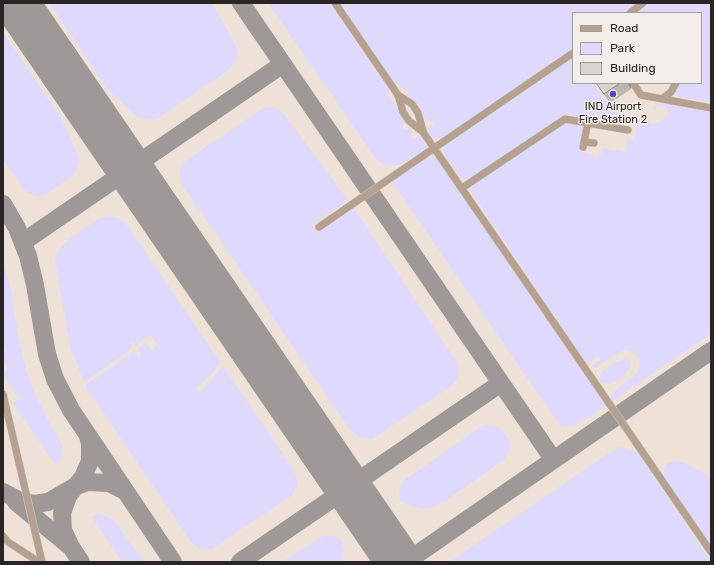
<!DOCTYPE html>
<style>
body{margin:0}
#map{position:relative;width:714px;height:565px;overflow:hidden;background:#f4eeea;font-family:Rubik,sans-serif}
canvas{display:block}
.frame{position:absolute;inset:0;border:4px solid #282524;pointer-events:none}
.legend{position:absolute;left:572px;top:12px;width:130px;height:72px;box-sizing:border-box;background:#f4eeea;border:1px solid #a29e9b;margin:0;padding:5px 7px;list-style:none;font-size:12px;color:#282524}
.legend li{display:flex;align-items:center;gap:8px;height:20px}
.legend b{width:20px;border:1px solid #a29e9b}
</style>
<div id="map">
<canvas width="714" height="565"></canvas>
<div class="frame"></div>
<ul class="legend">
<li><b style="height:5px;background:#b6a191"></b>Road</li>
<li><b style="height:11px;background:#dfd9fe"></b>Park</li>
<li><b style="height:11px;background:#dad4cf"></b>Building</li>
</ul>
</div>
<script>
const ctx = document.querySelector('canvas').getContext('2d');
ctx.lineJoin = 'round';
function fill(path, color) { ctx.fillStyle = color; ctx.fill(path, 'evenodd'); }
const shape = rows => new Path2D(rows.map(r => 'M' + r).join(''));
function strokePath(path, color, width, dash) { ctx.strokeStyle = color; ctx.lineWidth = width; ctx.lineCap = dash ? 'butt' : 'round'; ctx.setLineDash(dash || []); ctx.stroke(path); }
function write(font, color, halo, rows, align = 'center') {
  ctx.font = font + ' Rubik,sans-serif'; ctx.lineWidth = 3; ctx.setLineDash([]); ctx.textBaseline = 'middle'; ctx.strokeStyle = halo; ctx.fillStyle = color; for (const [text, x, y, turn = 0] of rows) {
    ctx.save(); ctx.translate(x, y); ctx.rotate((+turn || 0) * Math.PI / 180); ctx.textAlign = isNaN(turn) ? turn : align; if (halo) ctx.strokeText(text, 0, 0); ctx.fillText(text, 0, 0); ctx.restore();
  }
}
fill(shape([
 [3,3,711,3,711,562,3,562],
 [573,13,701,13,701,83,573,83]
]), '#eee2d8');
fill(shape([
 [49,3,212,3,236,45,238,57,230,69,160,117,154,120,142,119,135,115,108,90],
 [268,3,330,3,388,89,391,99,406,122,402,126,405,130,410,128,413,139,420,135,428,148,398,166,385,165,376,159],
 [340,3,639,3,624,13,573,13,573,48,444,137,438,139,433,138,427,130,436,124,425,119,405,90,396,84],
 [651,3,711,3,711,103,677,96,675,93,679,83,701,83,701,13,636,13],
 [3,32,62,119,78,155,79,164,74,175,45,195,37,196,26,192,3,160],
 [573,57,573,83,594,83,599,91,593,119,570,115,560,117,469,179,461,179,444,153,444,145],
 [599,92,608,104,610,104,617,112,627,117,636,119,644,114,651,124,660,122,667,116,668,111,664,105,661,107,659,105,655,108,656,111,653,108,660,103,711,112,711,334,612,401,611,397,612,393,638,373,640,364,638,358,633,352,623,350,596,367,590,367,601,360,598,356,586,363,470,190,473,185,564,123,583,125,579,151,597,156,598,154,601,154,602,148,625,152,628,139,634,140,637,121,595,113],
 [265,107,277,108,284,114,348,200,312,225,317,231,353,207,458,364,459,371,457,379,450,387,372,439,360,438,350,430,181,183,180,170,185,161],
 [433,157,436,158,606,406,575,426,562,427,552,414,394,185,392,181,410,168,426,158],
 [106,216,118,218,128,226,220,362,210,376,196,389,197,390,201,391,210,382,223,366,283,454,279,455,281,459,285,457,296,475,297,484,292,495,212,549,199,549,190,541,86,387,86,385,133,352,139,356,141,354,138,348,146,343,151,350,154,351,153,347,157,344,151,336,145,337,137,345,131,342,132,347,130,350,84,382,70,346,55,261,57,252,68,240,93,222],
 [3,260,11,290,18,335,26,370,39,402,62,446,62,456,56,466,13,403,19,398,3,375,3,372,8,368,3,361,3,353,6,351,3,347],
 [625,359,629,360,631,366,623,377,610,384,601,383,599,379,602,372,613,363],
 [483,425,497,426,506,434,510,441,510,448,505,459,447,500,432,508,424,509,412,507,400,501,399,489,403,481],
 [621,447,632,449,640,456,711,562,449,562,612,451],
 [677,460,711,476,711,545,665,478,664,469,666,464],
 [98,513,113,519,144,562,122,562,92,517],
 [323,536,335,536,342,540,344,549,342,562,282,562]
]), '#dfd9fe');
strokePath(shape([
 [241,3,553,459],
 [3,204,17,228,28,256,35,285,47,354,55,379,71,410,173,562],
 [23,242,283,64],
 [3,492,20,501,34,504,48,502,74,487,87,482,109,483,125,491],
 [16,502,71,547,81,562],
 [71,547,63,530,62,513,68,496,83,477,90,461,90,444,88,436],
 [240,562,501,383],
 [406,562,711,351]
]), '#9e9896', 18);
strokePath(shape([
 [16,3,399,562]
]), '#9e9896', 46);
const minor = shape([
 [335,3,398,95,403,112,409,121,423,132,711,552],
 [630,13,643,3],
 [635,86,641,95,711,108],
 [398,95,412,104,418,113,423,131],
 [663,98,671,92,676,83],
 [584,142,594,143],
 [583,147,588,122],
 [462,188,565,119,628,130],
 [319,227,573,53],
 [3,394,42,562],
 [3,536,8,542,39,562]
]);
strokePath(minor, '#cfcac6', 8);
strokePath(minor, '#b6a191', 7);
fill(shape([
 [596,83,632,83,631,89,610,103]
]), '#bbb6b2');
fill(shape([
 [627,83,632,83,631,89]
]), '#999491');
const building = shape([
 [596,83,620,83,604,94,596,83]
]);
fill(building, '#dad4cf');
strokePath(building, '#999491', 1);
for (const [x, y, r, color] of [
 [613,94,4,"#6740b8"]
]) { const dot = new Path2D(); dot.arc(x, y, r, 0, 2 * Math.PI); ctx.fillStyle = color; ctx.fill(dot); strokePath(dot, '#f4eeea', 1.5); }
write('11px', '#282524', '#f4eeea', [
 ["IND Airport",613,107],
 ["Fire Station 2",613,120]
]);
</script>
